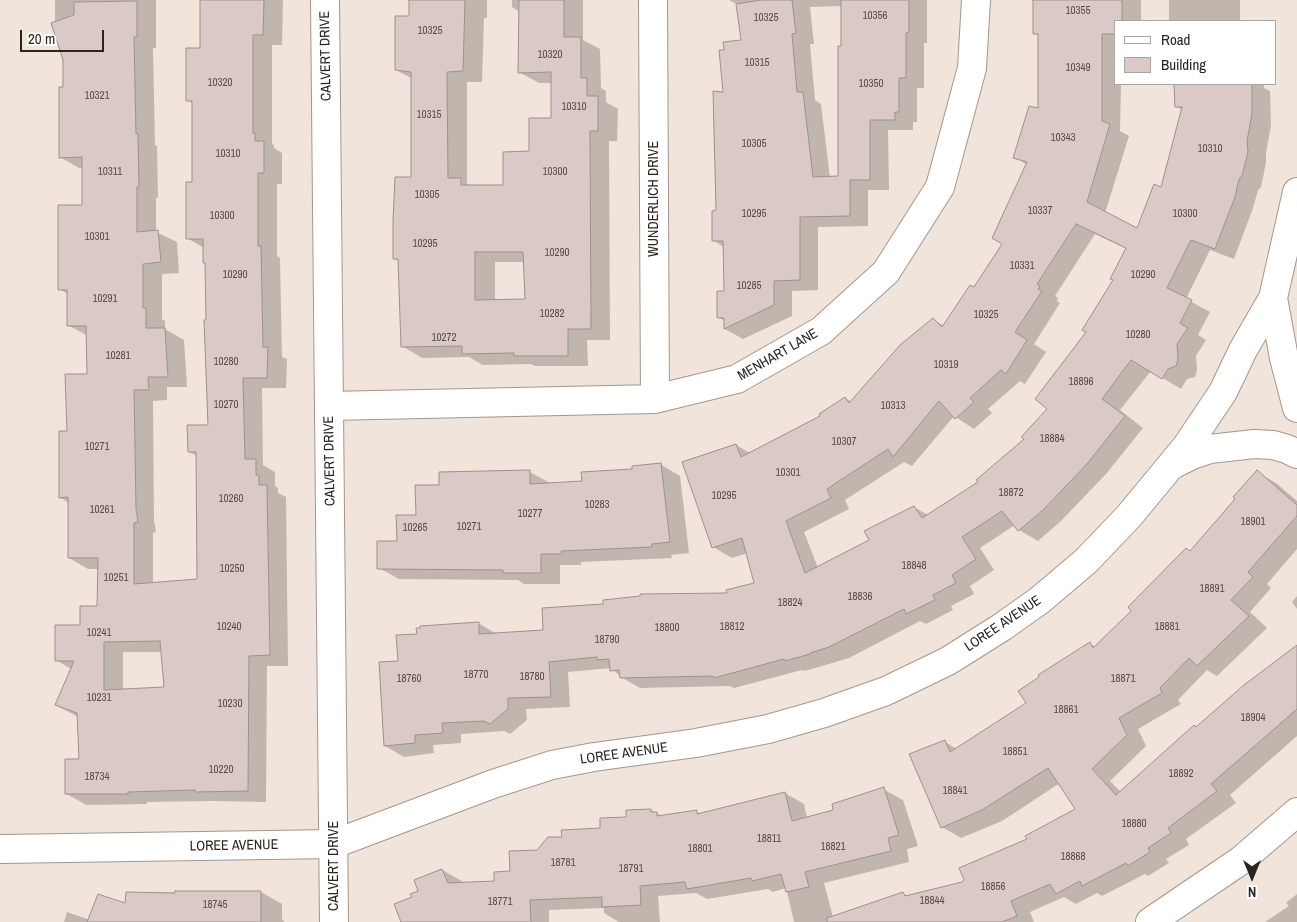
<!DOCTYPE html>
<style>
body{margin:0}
#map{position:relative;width:1297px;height:922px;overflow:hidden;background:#f1e4da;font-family:"Archivo Narrow",sans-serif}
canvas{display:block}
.legend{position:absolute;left:1114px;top:20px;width:162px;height:65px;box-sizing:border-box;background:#fff;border:1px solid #a9a7a6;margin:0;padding:6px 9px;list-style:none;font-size:15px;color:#292421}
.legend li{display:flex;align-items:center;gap:10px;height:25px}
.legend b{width:25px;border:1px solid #a9a7a6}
.north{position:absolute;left:1227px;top:852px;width:50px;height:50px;-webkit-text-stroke:4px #fff;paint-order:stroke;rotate:180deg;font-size:14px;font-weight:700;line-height:20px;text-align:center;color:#292421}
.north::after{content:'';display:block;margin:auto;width:18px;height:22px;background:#292421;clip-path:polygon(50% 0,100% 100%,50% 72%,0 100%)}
.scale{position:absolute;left:20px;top:30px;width:84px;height:22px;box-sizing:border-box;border:2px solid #292421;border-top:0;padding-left:6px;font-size:15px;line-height:18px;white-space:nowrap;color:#292421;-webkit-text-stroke:4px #fff;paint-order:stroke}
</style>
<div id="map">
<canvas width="1297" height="922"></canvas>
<ul class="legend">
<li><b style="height:6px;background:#fff"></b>Road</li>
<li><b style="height:14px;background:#dbc9c7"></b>Building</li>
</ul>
<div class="north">N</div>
<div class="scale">20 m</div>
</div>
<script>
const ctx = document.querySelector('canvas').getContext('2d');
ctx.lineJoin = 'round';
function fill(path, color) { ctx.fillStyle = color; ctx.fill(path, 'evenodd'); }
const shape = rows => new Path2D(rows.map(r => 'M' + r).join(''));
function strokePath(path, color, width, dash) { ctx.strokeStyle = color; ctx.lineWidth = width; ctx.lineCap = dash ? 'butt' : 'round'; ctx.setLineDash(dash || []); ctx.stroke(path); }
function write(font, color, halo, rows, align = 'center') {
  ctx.font = font + ' "Archivo Narrow",sans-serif'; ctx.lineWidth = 5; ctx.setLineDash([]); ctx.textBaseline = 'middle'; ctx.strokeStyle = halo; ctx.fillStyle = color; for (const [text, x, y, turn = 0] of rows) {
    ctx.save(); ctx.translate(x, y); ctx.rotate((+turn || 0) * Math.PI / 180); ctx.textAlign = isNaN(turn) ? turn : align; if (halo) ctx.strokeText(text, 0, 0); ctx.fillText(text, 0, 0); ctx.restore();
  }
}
fill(shape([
 [55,0,156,0,156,48,153,48,155,145,157,146,158,198,156,198,156,232,177,242,179,273,162,274,162,319,165,321,165,329,184,340,187,387,167,387,167,400,153,401,154,521,156,532,153,533,153,584,198,580,197,456,189,452,210,426,207,264,204,263,204,248,187,238,193,183,193,104,188,100,201,50,201,0,283,0,282,45,272,45,272,144,274,145,274,148,282,153,282,184,277,184,277,256,280,258,282,357,287,359,286,388,262,388,263,465,275,472,275,486,278,488,278,493,286,497,288,666,267,666,266,802,213,801,147,802,147,804,86,805,67,794,80,760,78,717,56,705,71,669,56,660,82,626,99,607,99,569,88,569,69,558,69,503,61,498,68,432,89,375,88,336,68,325,68,294,59,289,84,206,83,168,79,168,60,157,65,60,55,30],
 [123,652,162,652,165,688,123,690],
 [410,0,487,0,487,18,484,18,482,82,467,82,467,184,472,186,505,186,530,152,552,119,552,83,539,83,519,72,520,12,512,7,512,0,583,0,583,40,600,49,601,88,606,91,606,102,618,109,617,141,609,141,610,340,587,340,588,366,535,366,531,364,483,365,469,357,422,358,402,346,399,261,394,258,413,179,413,79,396,70,410,17],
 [495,262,525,262,526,300,495,300],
 [729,0,927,0,927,43,924,43,924,88,917,88,917,122,913,122,913,130,888,130,889,190,868,190,868,226,818,227,818,290,792,291,792,316,743,339,725,329,725,321,718,317,725,292,724,247,714,241,718,211,725,93,725,51,742,41,738,5],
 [842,6,839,177,830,178,821,104,815,100,810,44,814,44,810,7],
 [1047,0,1141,0,1141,21,1116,21,1116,84,1121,84,1120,131,1129,136,1105,213,1138,229,1162,189,1182,110,1176,106,1176,84,1264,84,1264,88,1270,91,1271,125,1266,153,1266,163,1261,187,1258,190,1253,208,1234,259,1210,250,1186,299,1210,312,1198,335,1206,340,1196,356,1197,370,1195,377,1187,379,1181,389,1151,371,1120,410,1143,428,1106,474,1061,521,1038,541,1019,530,1015,525,980,548,994,570,970,586,974,594,951,606,953,610,926,624,920,621,849,658,805,671,802,670,734,688,730,686,640,688,621,677,611,668,568,672,570,707,526,709,527,720,510,734,504,731,461,734,461,743,433,745,434,753,404,757,385,746,400,662,418,635,478,623,497,634,545,632,729,594,756,584,747,553,732,558,713,547,736,445,750,453,822,416,845,398,852,402,933,319,944,326,974,289,1004,244,1027,165,1015,157,1039,110,1039,36,1035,33],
 [1095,234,1127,249,1114,280,1049,409,1026,440,980,483,928,515,914,507,871,541,818,568,804,532,849,509,845,500,904,462,912,466,954,416,974,429,992,413,988,409,1020,381,1025,384,1046,352,1034,344,1060,303,1057,301,1058,298,1055,296],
 [1169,0,1240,0,1240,21,1246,21,1169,21],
 [660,464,680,476,689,553,671,555,672,558,581,562,581,565,560,565,560,584,524,584,518,580,399,579,379,568,440,486,530,472,550,483,583,482],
 [1257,472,1276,483,1297,501,1297,549,1267,584,1271,588,1250,612,1267,628,1217,676,1207,670,1178,700,1181,704,1138,729,1146,746,1110,781,1121,792,1297,647,1297,736,1230,795,1236,803,1186,839,1189,845,1166,859,1169,863,1148,876,1145,874,1102,896,1097,893,1076,904,1064,897,1030,912,1034,922,794,922,786,888,773,892,768,889,707,899,696,893,658,896,660,922,619,922,604,913,604,908,549,910,549,922,402,922,414,898,442,870,462,881,462,883,495,882,511,872,537,851,563,838,602,829,651,810,663,817,696,812,701,814,785,793,804,804,807,818,835,811,883,789,903,800,918,846,907,849,909,862,824,883,833,917,903,893,909,897,963,883,1077,810,1060,783,1002,821,961,838,942,827,945,742,957,749,1027,703,1090,644,1096,647,1191,552,1237,498],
 [1297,596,1297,609,1292,602],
 [261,892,282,904,282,919,285,922,64,922,67,912,90,920,126,905,176,894],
 [1297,894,1297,922,1265,922,1289,906,1286,903]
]), '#0003');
const building = shape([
 [200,0,264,0,263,35,253,35,253,133,255,133,255,141,264,141,264,173,258,173,258,246,261,246,263,347,268,347,267,378,243,378,245,459,256,459,256,475,259,475,259,485,267,485,270,655,249,656,248,791,195,792,195,790,128,792,128,794,65,794,65,759,79,759,77,713,55,705,74,661,55,661,55,625,80,625,80,606,97,606,98,558,68,558,68,497,59,498,59,431,67,431,65,374,87,374,86,326,67,326,67,290,58,290,58,205,82,205,82,157,59,158,59,87,63,87,63,60,51,23,74,15,74,2,137,1,137,37,134,37,136,134,138,134,139,187,137,187,137,232,158,230,161,262,143,264,143,308,146,308,146,328,165,328,168,377,148,377,149,390,134,390,136,509,138,522,134,523,134,584,197,579,196,452,188,452,187,425,208,425,204,320,206,320,205,263,203,263,203,239,186,239,186,182,192,182,192,101,186,101,186,48,200,48,200,0],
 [160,641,164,687,104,690,104,642,160,641],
 [409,0,465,0,463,71,447,72,448,178,461,178,461,185,503,185,503,152,529,151,529,118,551,118,551,72,518,73,519,0,564,0,564,37,581,37,581,78,587,78,587,96,598,96,598,131,590,131,591,329,568,329,568,356,514,356,514,353,462,354,462,346,401,347,398,259,393,259,393,220,395,177,411,177,411,72,395,70,395,16,409,16,409,0],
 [475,252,523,252,525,299,475,300,475,252],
 [761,0,792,0,796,33,792,34,797,92,803,92,813,177,838,176,838,46,841,46,841,0,909,0,909,32,906,33,906,78,899,78,899,112,895,112,895,120,870,120,870,180,850,180,850,216,800,217,800,280,774,281,774,305,724,329,724,318,717,318,717,291,724,291,723,241,712,241,712,211,716,210,713,91,723,92,719,50,724,50,723,42,741,40,736,4,761,0],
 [1033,0,1122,0,1122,21,1116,21,1116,34,1102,34,1102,121,1110,124,1087,202,1137,228,1154,184,1161,187,1182,107,1175,107,1174,84,1252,84,1252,114,1247,141,1248,152,1242,176,1239,179,1235,197,1215,249,1191,240,1167,288,1192,300,1180,323,1188,328,1177,344,1178,359,1176,366,1168,369,1162,379,1131,360,1102,399,1125,416,1087,464,1042,511,1018,531,1002,511,962,537,976,559,952,575,956,583,933,595,935,600,906,614,904,609,829,647,810,653,810,654,785,661,784,659,714,678,713,676,620,678,619,670,610,671,609,659,597,660,597,657,549,662,551,697,508,698,508,709,490,724,484,721,442,723,443,733,415,735,415,743,384,746,379,662,398,661,396,635,417,634,416,628,420,628,420,626,479,622,479,634,543,630,542,608,603,604,603,600,640,596,640,594,727,593,726,590,754,583,742,538,712,548,682,462,736,444,741,457,820,416,819,414,845,397,849,403,900,345,933,318,942,327,970,285,974,287,1002,244,992,238,1027,162,1013,158,1029,106,1038,108,1038,34,1033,34,1033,0],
 [1076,224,1126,248,1110,279,1113,280,1082,330,1086,332,1035,399,1047,409,1021,437,1024,439,976,480,978,482,922,518,914,506,864,531,869,540,805,573,786,521,831,498,827,489,888,449,893,457,939,401,955,419,974,402,970,398,1001,370,1006,374,1027,340,1015,332,1042,291,1038,289,1040,286,1037,284,1076,224],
 [661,463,670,542,652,544,652,547,561,551,562,554,541,554,541,573,503,573,503,570,377,569,377,541,397,541,396,515,416,515,415,485,439,485,439,472,530,470,530,484,582,481,581,472,632,469,632,466,661,463],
 [1257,470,1297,505,1297,516,1248,572,1253,577,1231,600,1249,616,1197,666,1189,658,1160,688,1162,693,1119,718,1127,735,1092,769,1116,795,1194,725,1196,727,1244,685,1297,645,1297,709,1211,784,1217,791,1168,828,1171,833,1148,848,1150,852,1128,866,1126,863,1082,886,1080,881,1056,894,1050,884,1011,901,1017,916,1002,922,827,922,827,918,903,892,905,896,962,882,964,880,959,868,1027,839,1025,836,1075,809,1048,768,982,810,941,828,909,754,945,740,950,752,1026,703,1018,691,1039,677,1038,675,1090,642,1093,648,1131,611,1128,607,1186,548,1190,551,1235,499,1233,497,1257,470],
 [884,787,899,835,888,838,891,851,805,872,809,887,786,892,781,874,752,881,751,878,687,889,685,882,640,886,641,905,602,907,602,897,530,900,531,922,401,922,394,904,412,897,410,894,418,891,414,880,442,869,448,883,494,881,494,872,510,871,509,851,537,850,548,837,562,837,561,830,600,828,600,818,626,817,626,810,651,809,651,812,657,812,657,816,697,810,697,814,785,792,792,821,833,810,832,804,884,787],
 [175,891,261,891,261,922,87,922,98,894,125,903,126,892,175,893,175,891]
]);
fill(building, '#dbc9c7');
strokePath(building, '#9f8f8d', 1);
const minor = shape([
 [325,0,334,922],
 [653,0,655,399],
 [1273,298,1284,358,1297,408],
 [329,406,655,399,737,379,821,331,886,272,940,187,972,68,976,0],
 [1174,464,1192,455,1210,449,1254,444,1273,445,1287,449,1297,454],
 [0,849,334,844,493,784,552,765,594,757,696,743,768,729,824,713,886,691,948,661,1002,627,1040,600,1086,561,1129,516,1186,447,1223,392,1243,350,1273,298,1297,192],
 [1150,922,1240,861,1297,812]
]);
strokePath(minor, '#a3978e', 30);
strokePath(minor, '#fff', 28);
write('11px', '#564d4a', null, [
 ["10355",1078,11],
 ["10356",875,16],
 ["10325",766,18],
 ["10325",430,31],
 ["10320",550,55],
 ["10315",757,63],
 ["10349",1078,68],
 ["10320",220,83],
 ["10350",871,84],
 ["10321",97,96],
 ["10310",574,107],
 ["10315",429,115],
 ["10343",1063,138],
 ["10305",754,144],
 ["10310",1210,149],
 ["10310",228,154],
 ["10311",110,172],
 ["10300",555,172],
 ["10305",427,195],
 ["10337",1040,211],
 ["10295",754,214],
 ["10300",1185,214],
 ["10300",222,216],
 ["10301",97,237],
 ["10295",425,244],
 ["10290",557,253],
 ["10331",1022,266],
 ["10290",235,275],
 ["10290",1143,275],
 ["10285",749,286],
 ["10291",105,299],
 ["10282",552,314],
 ["10325",986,315],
 ["10280",1138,335],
 ["10272",444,338],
 ["10281",118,356],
 ["10280",226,362],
 ["10319",946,365],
 ["18896",1081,382],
 ["10270",226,405],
 ["10313",893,406],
 ["18884",1052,439],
 ["10307",844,442],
 ["10271",97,447],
 ["10301",788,473],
 ["18872",1011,493],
 ["10295",724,496],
 ["10260",231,499],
 ["10283",597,505],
 ["10261",102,510],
 ["10277",530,514],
 ["18901",1253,522],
 ["10271",469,527],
 ["10265",415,528],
 ["18848",914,566],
 ["10250",232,569],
 ["10251",116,578],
 ["18891",1212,589],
 ["18836",860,597],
 ["18824",790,603],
 ["10240",229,627],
 ["18812",732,627],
 ["18881",1167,627],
 ["18800",667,628],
 ["10241",99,633],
 ["18790",607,640],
 ["18770",476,675],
 ["18780",532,677],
 ["18760",409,679],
 ["18871",1123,679],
 ["10231",99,698],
 ["10230",230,704],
 ["18861",1066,710],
 ["18904",1253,718],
 ["18851",1015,752],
 ["10220",221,770],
 ["18892",1181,774],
 ["18734",97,777],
 ["18841",955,791],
 ["18880",1134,824],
 ["18811",769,839],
 ["18821",833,847],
 ["18801",700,849],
 ["18868",1073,857],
 ["18781",563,863],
 ["18791",631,869],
 ["18856",993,887],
 ["18844",932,901],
 ["18771",500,902],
 ["18745",215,905]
]);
write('14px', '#292421', '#fff', [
 ["CALVERT DRIVE",326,56,-91],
 ["WUNDERLICH DRIVE",654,199,-90],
 ["MENHART LANE",778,355,-30],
 ["CALVERT DRIVE",330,461,-91],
 ["LOREE AVENUE",1003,624,-34],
 ["LOREE AVENUE",624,754,-8],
 ["LOREE AVENUE",234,846,-1],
 ["CALVERT DRIVE",334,866,-90]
]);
</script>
